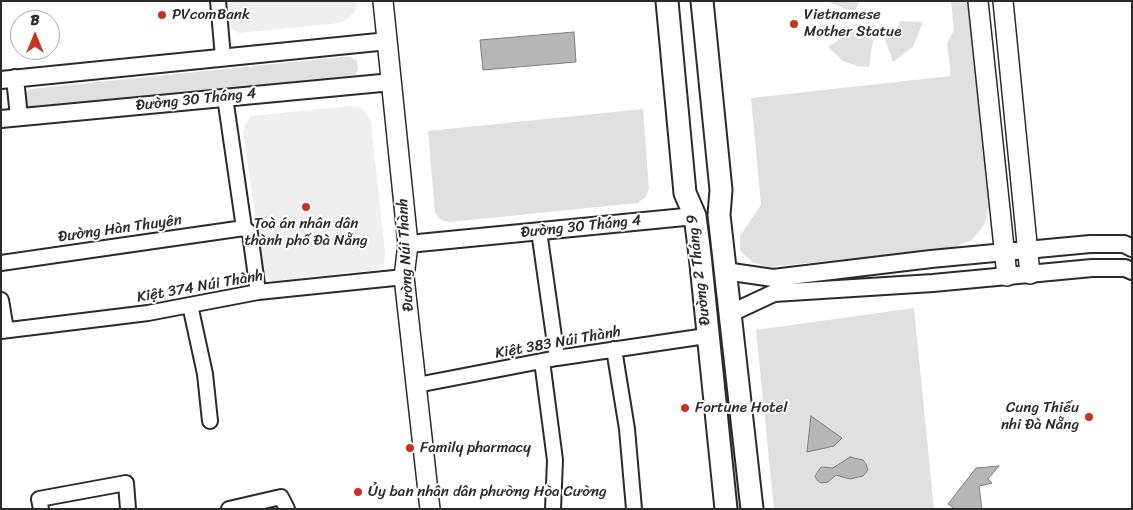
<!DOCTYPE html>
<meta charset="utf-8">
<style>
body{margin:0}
#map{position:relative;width:1133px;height:510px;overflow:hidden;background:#fff;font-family:Sriracha,sans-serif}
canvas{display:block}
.frame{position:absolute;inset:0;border:2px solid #2b2b2b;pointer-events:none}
.north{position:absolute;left:10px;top:10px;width:50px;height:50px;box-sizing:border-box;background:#fff;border:1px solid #aaa;border-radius:50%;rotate:0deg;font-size:14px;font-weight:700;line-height:20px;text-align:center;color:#2b2b2b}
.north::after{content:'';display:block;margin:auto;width:18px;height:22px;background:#c8321e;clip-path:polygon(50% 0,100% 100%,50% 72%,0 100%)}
</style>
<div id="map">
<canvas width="1133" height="510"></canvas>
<div class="frame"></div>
<div class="north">B</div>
</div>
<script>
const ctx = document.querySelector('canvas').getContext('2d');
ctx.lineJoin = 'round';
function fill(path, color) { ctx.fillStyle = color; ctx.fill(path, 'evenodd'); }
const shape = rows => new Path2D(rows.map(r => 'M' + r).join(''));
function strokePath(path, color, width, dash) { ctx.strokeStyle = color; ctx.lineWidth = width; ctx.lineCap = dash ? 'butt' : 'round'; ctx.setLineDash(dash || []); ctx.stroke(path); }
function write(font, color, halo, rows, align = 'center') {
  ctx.font = font + ' Sriracha,sans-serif'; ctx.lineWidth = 4; ctx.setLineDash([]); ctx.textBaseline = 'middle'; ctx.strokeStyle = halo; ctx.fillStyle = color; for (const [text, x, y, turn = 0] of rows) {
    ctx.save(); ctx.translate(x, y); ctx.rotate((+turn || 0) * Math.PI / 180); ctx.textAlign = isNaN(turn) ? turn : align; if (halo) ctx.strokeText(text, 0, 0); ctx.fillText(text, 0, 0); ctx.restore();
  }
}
fill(shape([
 [226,1,357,1,357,5,354,13,341,23,239,33,229,27],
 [349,106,360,107,366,113,371,122,385,253,384,265,375,270,273,281,264,275,243,132,246,123,251,116]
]), '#efefef');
fill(shape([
 [826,1,860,1,854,12],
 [951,1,968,1,991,199,984,225,972,240,952,248,768,267,752,262,740,251,740,236,761,205,751,98,951,76,947,43,954,30],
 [900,21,923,22,913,47,893,62,885,39,897,29],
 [857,28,862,34,873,40,869,67,857,66,843,61,828,47],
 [342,57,350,57,357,61,358,70,355,75,32,109,27,106,24,101,24,95,30,89],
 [643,109,649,189,645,198,637,203,450,222,441,220,435,213,428,131],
 [712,258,741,509,736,509,709,259],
 [914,308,934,509,774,509,756,330]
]), '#e0e0e0');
const water = shape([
 [574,32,576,62,483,70,480,40,574,32],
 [811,416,842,438,834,446,807,452,811,416],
 [850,457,863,460,866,464,868,470,863,476,850,479,836,475,828,482,821,483,817,480,815,476,821,467,833,468,850,457],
 [999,466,988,479,992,483,979,486,982,509,955,509,948,504,976,468,999,466]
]);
fill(water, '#b6b6b6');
strokePath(water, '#7e7e7e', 1);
const minor = shape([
 [218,1,223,57],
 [225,97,244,228,250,233,258,292],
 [539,231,557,358],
 [1,263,244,228],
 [1,300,6,330],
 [190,305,205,374,210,421],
 [1,331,148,313,258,292,404,277],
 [614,349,627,429,634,509],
 [542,361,555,460,553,509],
 [417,385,557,358,706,336],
 [41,509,39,499,126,483,128,509],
 [229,509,281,497,287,509]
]);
const tertiary = shape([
 [15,78,19,117],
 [1,80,388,41],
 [1,119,392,82],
 [408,244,695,216],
 [725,271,773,278,931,259,1090,244,1124,244,1132,248],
 [729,314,774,293,933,283,1092,268,1125,268,1132,271]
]);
const secondary = shape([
 [383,1,408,244,404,277,430,509],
 [978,1,1007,276],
 [1003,1,1030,274]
]);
const primary = shape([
 [667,1,685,193,695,216,700,255,726,509],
 [702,1,721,190,719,215,752,509]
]);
strokePath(minor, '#2b2b2b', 18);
strokePath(tertiary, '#2b2b2b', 20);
strokePath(secondary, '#2b2b2b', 22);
strokePath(primary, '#2b2b2b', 25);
strokePath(minor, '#fff', 14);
strokePath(tertiary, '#fff', 16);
strokePath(secondary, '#fff', 19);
strokePath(primary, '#fff', 21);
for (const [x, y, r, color] of [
 [162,15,5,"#c8321e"],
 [794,24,5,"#c8321e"],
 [306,207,5,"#c8321e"],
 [685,408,5,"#c8321e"],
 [1089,417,5,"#c8321e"],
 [410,448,5,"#c8321e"],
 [358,492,5,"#c8321e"]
]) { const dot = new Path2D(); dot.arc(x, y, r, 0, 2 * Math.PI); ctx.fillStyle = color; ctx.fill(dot); strokePath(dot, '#fff', 2); }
write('15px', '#2b2b2b', '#fff', [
 ["PVcomBank",172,15],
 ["Vietnamese",804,15],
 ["Mother Statue",804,32],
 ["Toà án nhân dân",306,224,"center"],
 ["thành phố Đà Nẵng",306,241,"center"],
 ["Fortune Hotel",695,408],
 ["Cung Thiếu",1079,408,"right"],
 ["nhi Đà Nẵng",1079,425,"right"],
 ["Family pharmacy",420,448],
 ["Ủy ban nhân dân phường Hòa Cường",368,492]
], 'left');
write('15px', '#2b2b2b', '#fff', [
 ["Đường 30 Tháng 4",196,100,-6],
 ["Đường 30 Tháng 4",581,227,-6],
 ["Đường Hàn Thuyên",120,229,-8],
 ["Đường Núi Thành",406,255,-93],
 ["Đường 2 Tháng 9",699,270,-97],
 ["Kiệt 374 Núi Thành",200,287,-10],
 ["Kiệt 383 Núi Thành",558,343,-10]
]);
</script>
